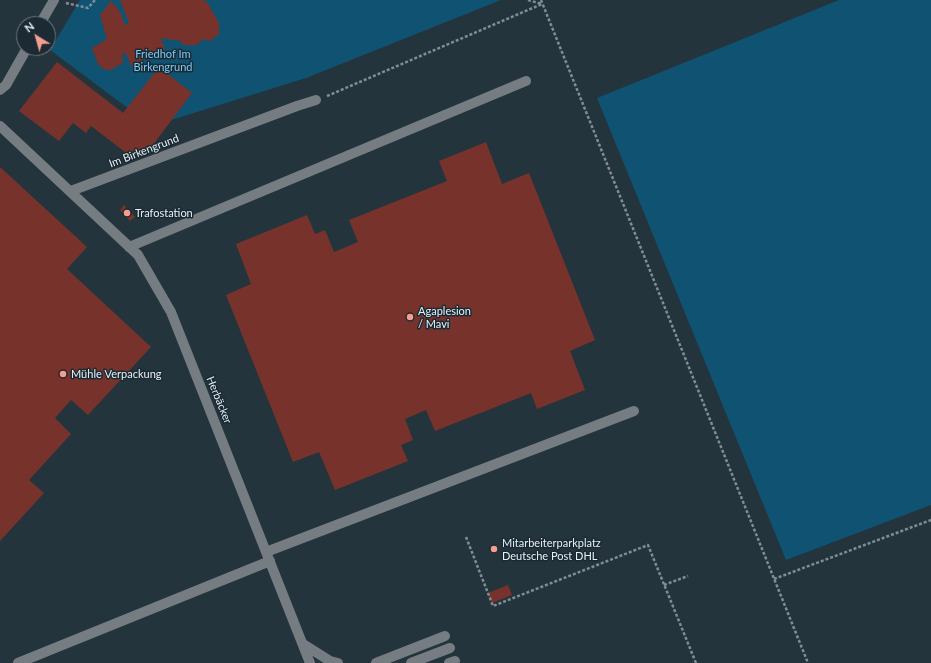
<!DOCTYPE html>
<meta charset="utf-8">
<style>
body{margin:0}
#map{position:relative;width:931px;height:663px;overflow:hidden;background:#24343d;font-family:Lato,sans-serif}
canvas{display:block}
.north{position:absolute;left:16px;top:16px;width:40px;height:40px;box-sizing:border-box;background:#1b2a33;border:1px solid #6c7981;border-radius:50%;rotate:323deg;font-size:11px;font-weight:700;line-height:16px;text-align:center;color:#e6f0f6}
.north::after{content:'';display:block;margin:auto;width:14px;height:18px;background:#f59d8f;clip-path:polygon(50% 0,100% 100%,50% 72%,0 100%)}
</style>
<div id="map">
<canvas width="931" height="663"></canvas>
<div class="north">N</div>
</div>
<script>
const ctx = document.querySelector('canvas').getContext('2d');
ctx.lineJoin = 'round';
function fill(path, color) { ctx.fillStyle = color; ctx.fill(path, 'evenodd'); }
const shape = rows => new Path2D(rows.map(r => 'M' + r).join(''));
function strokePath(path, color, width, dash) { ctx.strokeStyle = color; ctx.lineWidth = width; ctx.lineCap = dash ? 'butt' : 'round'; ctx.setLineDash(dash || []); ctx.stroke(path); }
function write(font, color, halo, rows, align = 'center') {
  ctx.font = font + ' Lato,sans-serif'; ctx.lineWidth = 3; ctx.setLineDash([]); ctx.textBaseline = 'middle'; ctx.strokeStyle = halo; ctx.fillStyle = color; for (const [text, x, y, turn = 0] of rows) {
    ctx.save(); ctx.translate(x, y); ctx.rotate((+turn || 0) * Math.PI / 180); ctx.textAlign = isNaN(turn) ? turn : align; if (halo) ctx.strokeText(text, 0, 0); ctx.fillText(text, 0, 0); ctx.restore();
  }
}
fill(shape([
 [80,0,501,0,306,78,152,126,50,50],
 [839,0,931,0,931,505,786,560,597,98]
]), '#105272');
fill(shape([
 [120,0,203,0,207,2,219,23,219,34,210,41,203,39,197,45,183,45,181,41,161,38,165,49,131,66,126,53,121,56,124,62,111,70,103,69,98,64,92,48,107,39,100,15,111,1,119,10,125,25,129,23],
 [57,62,123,113,159,67,192,93,152,146,129,155,91,126,86,133,73,123,59,141,19,111],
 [486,142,502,184,529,173,595,340,570,351,585,390,537,409,531,393,435,431,426,410,405,419,413,440,401,445,408,461,335,490,319,452,293,462,226,295,251,284,236,244,307,215,315,234,325,230,334,252,358,242,349,220,447,181,439,161],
 [0,167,87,247,67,269,151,347,88,415,71,400,55,418,71,434,29,480,44,493,0,541],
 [124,205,135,217,130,221,120,210],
 [508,585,512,595,492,603,488,593]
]), '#77332b');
strokePath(shape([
 [528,0,542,4],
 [541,0,808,663],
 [66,3,88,8,95,0],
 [327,96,542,4],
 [466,537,493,606,648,545,696,663],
 [774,579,931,520],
 [664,585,688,576]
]), '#808d95', 2.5, [3, 2]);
strokePath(shape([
 [40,24,54,0],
 [0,90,6,85,27,48],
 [0,126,138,255,171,312,310,663],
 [71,191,297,106,316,100],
 [129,247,526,81],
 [266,552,634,411],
 [303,644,330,661,338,663],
 [18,663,270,561],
 [376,663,445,636],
 [411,663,450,648],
 [449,663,455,661]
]), '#757d82', 10);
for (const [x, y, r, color] of [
 [127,213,4,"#f59d8f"],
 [410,317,4,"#f59d8f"],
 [63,374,4,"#f59d8f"],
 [494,549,4,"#f59d8f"]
]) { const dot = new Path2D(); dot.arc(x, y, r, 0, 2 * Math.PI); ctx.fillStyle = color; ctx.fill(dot); strokePath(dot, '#1b2a33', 1.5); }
write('11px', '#7bcaf8', '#1b2a33', [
 ["Friedhof Im",163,54],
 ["Birkengrund",163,67]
]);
write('11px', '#e6f0f6', '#1b2a33', [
 ["Im Birkengrund",144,151,-21],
 ["Herbäcker",219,400,68]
]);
write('11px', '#e6f0f6', '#1b2a33', [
 ["Trafostation",135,213],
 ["Agaplesion",418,311],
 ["/ Mavi",418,324],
 ["Mühle Verpackung",71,374],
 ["Mitarbeiterparkplatz",502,543],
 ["Deutsche Post DHL",502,556]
], 'left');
</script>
